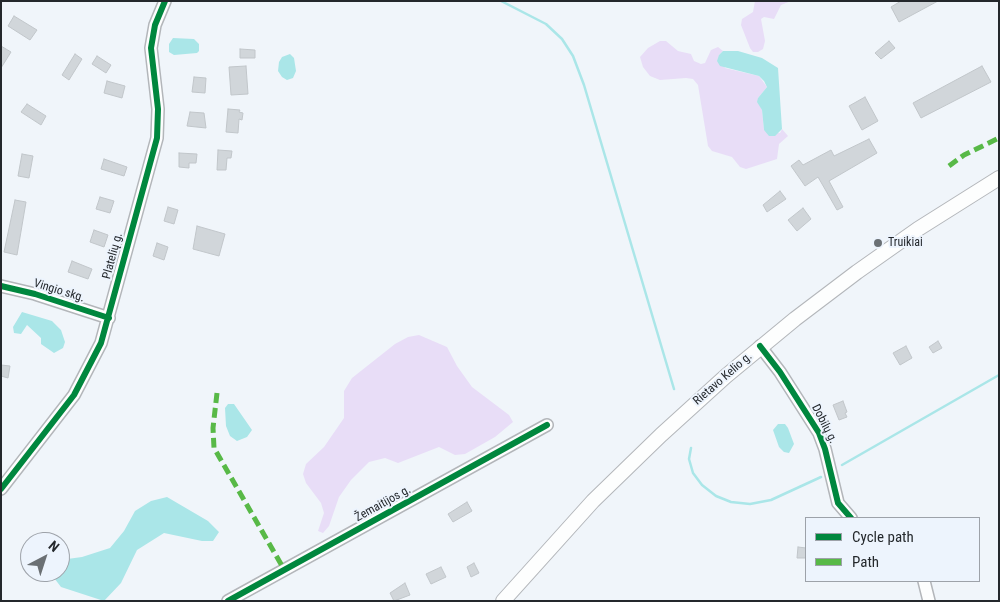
<!DOCTYPE html>
<meta charset="utf-8">
<style>
body{margin:0}
#map{position:relative;width:1000px;height:602px;overflow:hidden;background:#f0f5fa;font-family:"Roboto Condensed",sans-serif}
canvas{display:block}
.frame{position:absolute;inset:0;border:2px solid #24282c;pointer-events:none}
.legend{position:absolute;left:805px;top:517px;width:175px;height:65px;box-sizing:border-box;background:#edf4fd;border:1px solid #9da2a9;margin:0;padding:6px 9px;list-style:none;font-size:15px;color:#24282c}
.legend li{display:flex;align-items:center;gap:10px;height:25px}
.legend b{width:25px;border:1px solid #9da2a9}
.north{position:absolute;left:20px;top:532px;width:50px;height:50px;box-sizing:border-box;background:#edf4fd;border:1px solid #9da2a9;border-radius:50%;rotate:40deg;font-size:14px;font-weight:700;line-height:20px;text-align:center;color:#24282c}
.north::after{content:'';display:block;margin:auto;width:18px;height:22px;background:#6b7074;clip-path:polygon(50% 0,100% 100%,50% 72%,0 100%)}
</style>
<div id="map">
<canvas width="1000" height="602"></canvas>
<div class="frame"></div>
<ul class="legend">
<li><b style="height:6px;background:#00873e"></b>Cycle path</li>
<li><b style="height:6px;background:#58b947"></b>Path</li>
</ul>
<div class="north">N</div>
</div>
<script>
const ctx = document.querySelector('canvas').getContext('2d');
ctx.lineJoin = 'round';
function fill(path, color) { ctx.fillStyle = color; ctx.fill(path, 'evenodd'); }
const shape = rows => new Path2D(rows.map(r => 'M' + r).join(''));
function strokePath(path, color, width, dash) { ctx.strokeStyle = color; ctx.lineWidth = width; ctx.lineCap = dash ? 'butt' : 'round'; ctx.setLineDash(dash || []); ctx.stroke(path); }
function write(font, color, halo, rows, align = 'center') {
  ctx.font = font + ' "Roboto Condensed",sans-serif'; ctx.lineWidth = 4; ctx.setLineDash([]); ctx.textBaseline = 'middle'; ctx.strokeStyle = halo; ctx.fillStyle = color; for (const [text, x, y, turn = 0] of rows) {
    ctx.save(); ctx.translate(x, y); ctx.rotate((+turn || 0) * Math.PI / 180); ctx.textAlign = isNaN(turn) ? turn : align; if (halo) ctx.strokeText(text, 0, 0); ctx.fillText(text, 0, 0); ctx.restore();
  }
}
fill(shape([
 [755,1,791,1,781,5,774,19,764,17,761,19,765,41,763,49,758,52,753,52,750,48,741,25,742,19,753,12],
 [660,41,666,41,678,51,691,54,694,61,701,64,705,63,711,50,718,47,723,51,719,55,725,68,759,76,767,87,758,98,762,110,764,130,780,133,782,129,788,136,779,144,777,159,746,169,740,167,732,157,712,151,708,146,698,85,693,79,686,78,660,80,650,76,643,67,640,57,648,48],
 [419,335,447,347,457,366,472,387,509,415,513,422,495,437,465,454,455,455,439,447,398,463,385,458,369,462,351,480,339,497,329,526,323,533,318,531,324,513,321,503,306,483,303,474,306,464,324,447,344,418,344,391,352,378,395,344,408,337]
]), '#e8ddf7');
fill(shape([
 [173,38,194,39,199,44,199,51,197,53,174,55,169,52,169,44],
 [723,51,738,51,762,58,778,68,782,129,775,136,769,136,764,130,762,110,757,102,758,98,767,87,764,81,759,76,720,66,717,61,719,55],
 [290,54,294,58,296,71,293,78,287,80,282,77,278,71,279,62,282,57],
 [22,312,52,321,61,330,65,342,63,348,54,353,41,344,41,338,27,325,21,334,14,333,13,327],
 [228,404,234,404,252,430,247,437,237,441,230,436,226,426,225,408],
 [778,424,785,424,788,428,794,444,789,453,784,452,779,447,773,430],
 [167,497,208,521,219,532,213,541,202,541,164,533,137,550,121,583,104,601,61,587,51,574,52,572,60,572,60,560,82,557,110,548,124,531,135,511,151,501]
]), '#aae6e8');
strokePath(shape([
 [501,1,546,24,562,39,573,56,584,85,674,389],
 [691,448,689,459,693,473,702,485,716,496,731,502,750,504,771,500,821,477],
 [842,465,999,375]
]), '#aae6e8', 2.5);
const building = shape([
 [901,1,938,1,899,22,891,7,901,1],
 [14,16,37,30,30,40,8,26,14,16],
 [889,41,895,48,881,59,875,53,889,41],
 [1,46,11,52,1,68,1,46],
 [240,49,255,50,255,58,240,58,240,49],
 [75,54,82,59,69,80,62,75,75,54],
 [97,56,111,65,106,73,92,64,97,56],
 [246,66,248,94,231,95,229,67,246,66],
 [982,66,991,82,921,118,913,103,982,66],
 [194,77,206,78,205,93,192,92,194,77],
 [107,81,125,86,122,98,104,93,107,81],
 [865,97,878,121,862,130,849,106,865,97],
 [27,104,46,116,41,125,21,112,27,104],
 [228,109,240,110,239,112,243,113,242,120,239,119,238,133,226,132,228,109],
 [190,112,204,113,206,128,187,126,190,112],
 [869,139,877,153,829,181,843,207,837,210,818,177,805,186,791,166,799,160,803,165,831,150,834,156,869,139],
 [218,150,232,151,231,158,227,158,226,170,217,170,218,150],
 [179,153,197,154,196,163,189,163,189,168,179,167,179,153],
 [22,154,33,156,29,178,18,176,22,154],
 [104,159,127,167,124,176,101,169,104,159],
 [780,191,786,199,767,212,763,205,780,191],
 [100,197,114,201,110,213,96,209,100,197],
 [15,200,26,202,17,255,4,252,15,200],
 [168,207,178,210,174,224,164,221,168,207],
 [803,208,811,219,797,231,788,220,803,208],
 [197,226,225,234,219,256,193,249,197,226],
 [94,230,108,235,104,247,90,242,94,230],
 [157,243,168,247,164,260,153,256,157,243],
 [72,261,92,269,88,279,68,272,72,261],
 [938,341,942,348,933,353,929,347,938,341],
 [906,346,912,358,900,365,893,353,906,346],
 [1,365,10,366,8,378,1,376,1,365],
 [843,401,847,412,845,413,847,417,839,420,833,405,843,401],
 [467,502,472,511,453,522,448,514,467,502],
 [798,547,806,548,806,558,797,558,798,547],
 [474,563,479,573,471,577,467,567,474,563],
 [441,567,446,577,431,584,426,574,441,567],
 [405,583,410,595,394,601,390,593,405,583]
]);
fill(building, '#d1d6da');
strokePath(building, '#c1c6ca', 1);
const minor = shape([
 [1,286,35,294,109,318],
 [760,346,780,372,819,433,825,449,838,503,851,518],
 [1,489,74,395,101,343,157,138,158,109,151,48,155,25,165,1],
 [924,581,929,601],
 [228,601,547,425]
]);
const major = shape([
 [503,601,593,501,661,435,726,376,795,319,857,272,918,229,999,178]
]);
strokePath(minor, '#b3b6ba', 14);
strokePath(major, '#b3b6ba', 16);
strokePath(minor, '#fdfefe', 11);
strokePath(major, '#fdfefe', 14);
strokePath(shape([
 [949,166,964,155,999,138],
 [217,393,213,428,214,448,285,571]
]), '#58b947', 5, [10, 5]);
strokePath(shape([
 [1,286,35,294,109,318],
 [760,346,780,372,819,433,825,449,838,503,851,518],
 [1,489,74,395,101,343,157,138,158,109,151,48,155,25,165,1],
 [228,601,547,425]
]), '#00873e', 6);
for (const [x, y, r, color] of [
 [878,243,5,"#6b7074"]
]) { const dot = new Path2D(); dot.arc(x, y, r, 0, 2 * Math.PI); ctx.fillStyle = color; ctx.fill(dot); strokePath(dot, '#edf4fd', 2); }
write('12px', '#24282c', '#edf4fd', [
 ["Truikiai",888,243]
], 'left');
write('12px', '#24282c', '#edf4fd', [
 ["Platelių g.",113,256,-75],
 ["Vingio skg.",59,291,17],
 ["Rietavo Kelio g.",723,379,-41],
 ["Dobilų g.",824,424,63],
 ["Žemaitijos g.",383,504,-29]
]);
</script>
